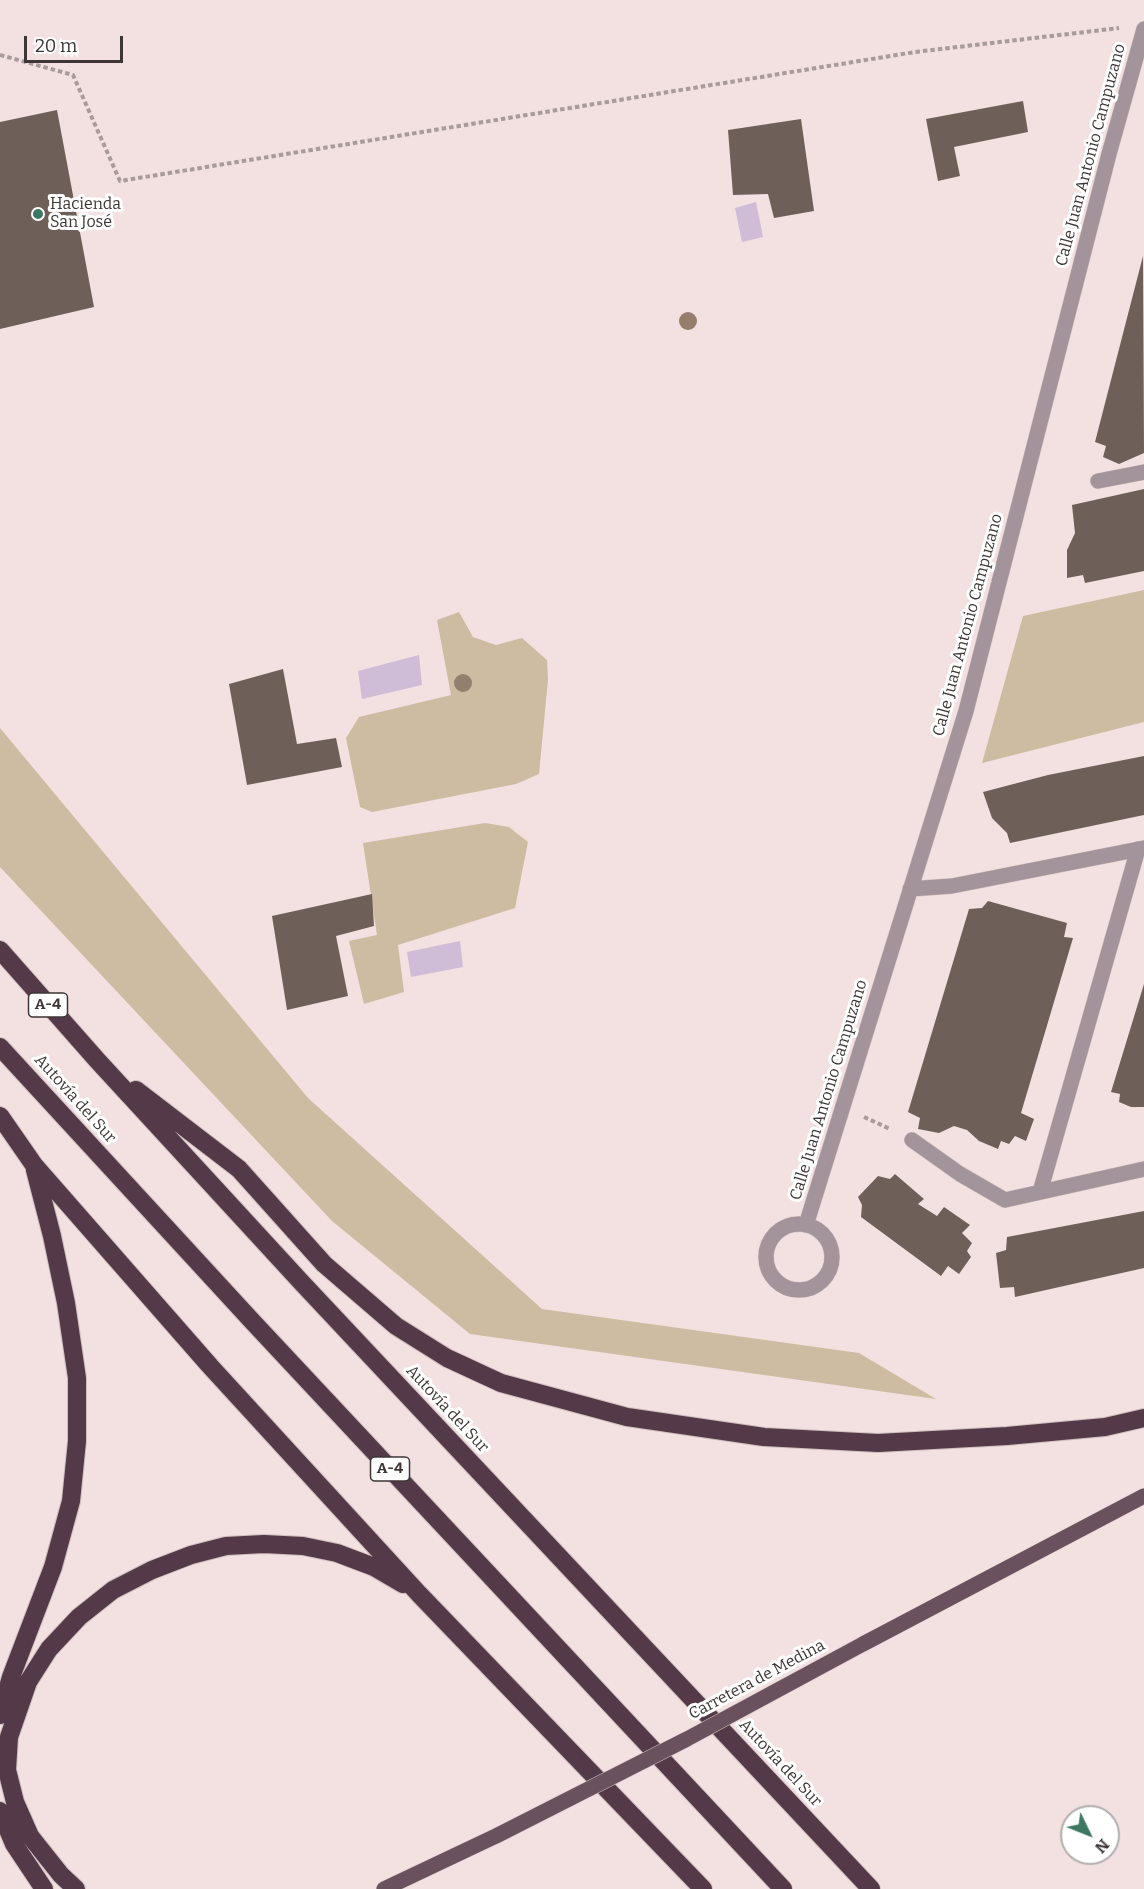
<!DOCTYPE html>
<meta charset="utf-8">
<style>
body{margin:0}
#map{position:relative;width:1144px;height:1889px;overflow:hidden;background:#f3e0e0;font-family:Bitter,serif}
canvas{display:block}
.north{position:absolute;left:1060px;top:1805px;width:60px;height:60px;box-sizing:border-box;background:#fff;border:2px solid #b2afaf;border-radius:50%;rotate:133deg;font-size:16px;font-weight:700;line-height:24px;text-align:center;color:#3e3636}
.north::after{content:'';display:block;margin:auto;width:21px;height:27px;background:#3c7862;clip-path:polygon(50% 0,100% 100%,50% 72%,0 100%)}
.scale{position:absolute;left:24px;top:36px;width:99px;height:27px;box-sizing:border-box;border:3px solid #3e3636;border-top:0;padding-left:8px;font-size:18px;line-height:21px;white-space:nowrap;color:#3e3636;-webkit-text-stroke:4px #fff;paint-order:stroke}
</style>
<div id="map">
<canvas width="1144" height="1889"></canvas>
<div class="north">N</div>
<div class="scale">20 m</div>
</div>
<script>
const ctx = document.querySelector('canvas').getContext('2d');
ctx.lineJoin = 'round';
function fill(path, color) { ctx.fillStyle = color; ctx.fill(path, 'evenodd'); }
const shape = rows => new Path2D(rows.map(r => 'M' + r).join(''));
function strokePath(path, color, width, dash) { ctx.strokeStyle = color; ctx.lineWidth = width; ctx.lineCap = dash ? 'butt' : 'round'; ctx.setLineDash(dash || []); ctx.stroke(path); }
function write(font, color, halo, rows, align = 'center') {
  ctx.font = font + ' Bitter,serif'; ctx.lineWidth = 6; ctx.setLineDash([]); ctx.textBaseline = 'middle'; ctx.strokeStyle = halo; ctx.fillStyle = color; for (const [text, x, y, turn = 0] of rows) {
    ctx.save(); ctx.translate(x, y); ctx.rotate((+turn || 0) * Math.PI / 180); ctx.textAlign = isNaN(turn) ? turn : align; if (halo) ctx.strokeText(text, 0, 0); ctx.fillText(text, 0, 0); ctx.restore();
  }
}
fill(shape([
 [1144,590,1144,722,982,763,1023,616],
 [459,612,473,637,496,645,522,638,547,660,548,680,539,774,516,784,372,812,360,807,346,738,359,717,451,695,437,620],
 [0,728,308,1098,542,1309,859,1353,936,1399,470,1334,332,1221,0,867],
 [485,823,509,827,528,842,515,908,398,945,404,992,364,1004,349,941,377,935,363,843]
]), '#cebca2');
fill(shape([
 [756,202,763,237,742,242,735,208],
 [419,655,422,685,362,699,358,671],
 [460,941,463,967,411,977,407,952]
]), '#cfbcd7');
fill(shape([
 [1023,101,1028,132,954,147,960,176,938,181,926,119],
 [57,110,94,307,0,329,0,122],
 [801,119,814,211,774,218,768,194,733,195,728,130],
 [1143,256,1144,453,1119,464,1103,457,1106,446,1095,442],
 [1144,489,1144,571,1085,583,1083,575,1067,578,1067,550,1075,533,1072,505],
 [283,669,297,744,336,738,342,767,247,785,229,684],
 [1144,756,1144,815,1010,843,1007,833,992,818,983,792,1048,775],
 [372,894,374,926,336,936,348,996,287,1010,272,916],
 [988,901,1067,923,1064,937,1073,938,1021,1113,1034,1119,1026,1141,1015,1136,1009,1144,1001,1141,998,1149,979,1141,967,1130,954,1126,939,1133,918,1129,920,1118,908,1112,969,909,982,908],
 [1144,984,1144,1107,1131,1107,1119,1102,1120,1094,1111,1092],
 [895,1174,924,1199,918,1204,937,1216,944,1207,970,1225,962,1233,972,1243,967,1251,971,1257,959,1274,948,1266,941,1276,861,1217,862,1205,858,1197,878,1176,890,1179],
 [1144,1211,1144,1268,1015,1297,1014,1287,1000,1288,996,1253,1006,1250,1007,1237]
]), '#6e6059');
const minor = shape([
 [1098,481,1144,472],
 [910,889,952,886,1144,848],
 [912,1140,960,1174,1005,1200,1144,1169],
 [1040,1192,1138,849],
 '766 1257a33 33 0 1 1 66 0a33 33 0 1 1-66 0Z',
 [806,1225,966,711,1109,154,1144,29]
]);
const major = shape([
 [863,1644,1144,1496],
 [384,1889,498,1835]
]);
const highway = shape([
 [0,950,97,1060,303,1284,871,1889],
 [0,1047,252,1321,783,1889],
 [136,1090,239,1169,324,1264,396,1326,447,1358,501,1383,627,1417,764,1437,878,1443,1007,1436,1105,1427,1144,1418],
 [0,1116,34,1165,210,1366,419,1594,703,1889],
 [0,1715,11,1677,53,1567,71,1501,77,1441,77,1378,66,1303,52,1236,35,1170],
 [0,1811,14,1844,44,1889],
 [76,1889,61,1875,30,1836,15,1802,7,1770,9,1737,28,1682,49,1649,79,1617,113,1590,152,1570,191,1555,226,1546,264,1544,303,1546,337,1553,374,1567,403,1584]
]);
strokePath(minor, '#cfbebe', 16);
strokePath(major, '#cfbebe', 16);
strokePath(highway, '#cfbebe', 20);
strokePath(shape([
 [0,55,73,75,120,181,915,52,1119,28],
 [864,1117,890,1129]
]), '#a99b9b', 4, [4.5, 3]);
strokePath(minor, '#a2949a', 15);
strokePath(major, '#69515d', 15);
strokePath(highway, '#543a48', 18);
const majorBridge = shape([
 [498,1835,687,1739,863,1644]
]);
strokePath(majorBridge, '#cfbebe', 16, []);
strokePath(majorBridge, '#69515d', 15);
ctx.fillStyle = '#937f6b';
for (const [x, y] of [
 [688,321],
 [463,683]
]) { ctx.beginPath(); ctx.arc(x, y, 9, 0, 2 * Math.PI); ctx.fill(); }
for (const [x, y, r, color] of [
 [38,214,6,"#3c7862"]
]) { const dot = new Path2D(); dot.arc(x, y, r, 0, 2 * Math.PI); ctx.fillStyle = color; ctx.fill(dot); strokePath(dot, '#fff', 2); }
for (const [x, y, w] of [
 [48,1005,39],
 [390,1469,39]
]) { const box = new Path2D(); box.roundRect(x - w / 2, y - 12, w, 24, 4.5); ctx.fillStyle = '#fff'; ctx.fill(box); strokePath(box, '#3e3636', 1.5); }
write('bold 15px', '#3e3636', null, [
 ["A-4",48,1005],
 ["A-4",390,1469]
]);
write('16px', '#3e3636', '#fff', [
 ["Calle Juan Antonio Campuzano",1091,155,-75],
 ["Calle Juan Antonio Campuzano",968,625,-75],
 ["Calle Juan Antonio Campuzano",829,1090,-73],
 ["Autovía del Sur",75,1099,48],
 ["Autovía del Sur",447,1409,47],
 ["Carretera de Medina",757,1680,-28],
 ["Autovía del Sur",780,1763,47]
]);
write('16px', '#3e3636', '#fff', [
 ["Hacienda",50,205],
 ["San José",50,223]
], 'left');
</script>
